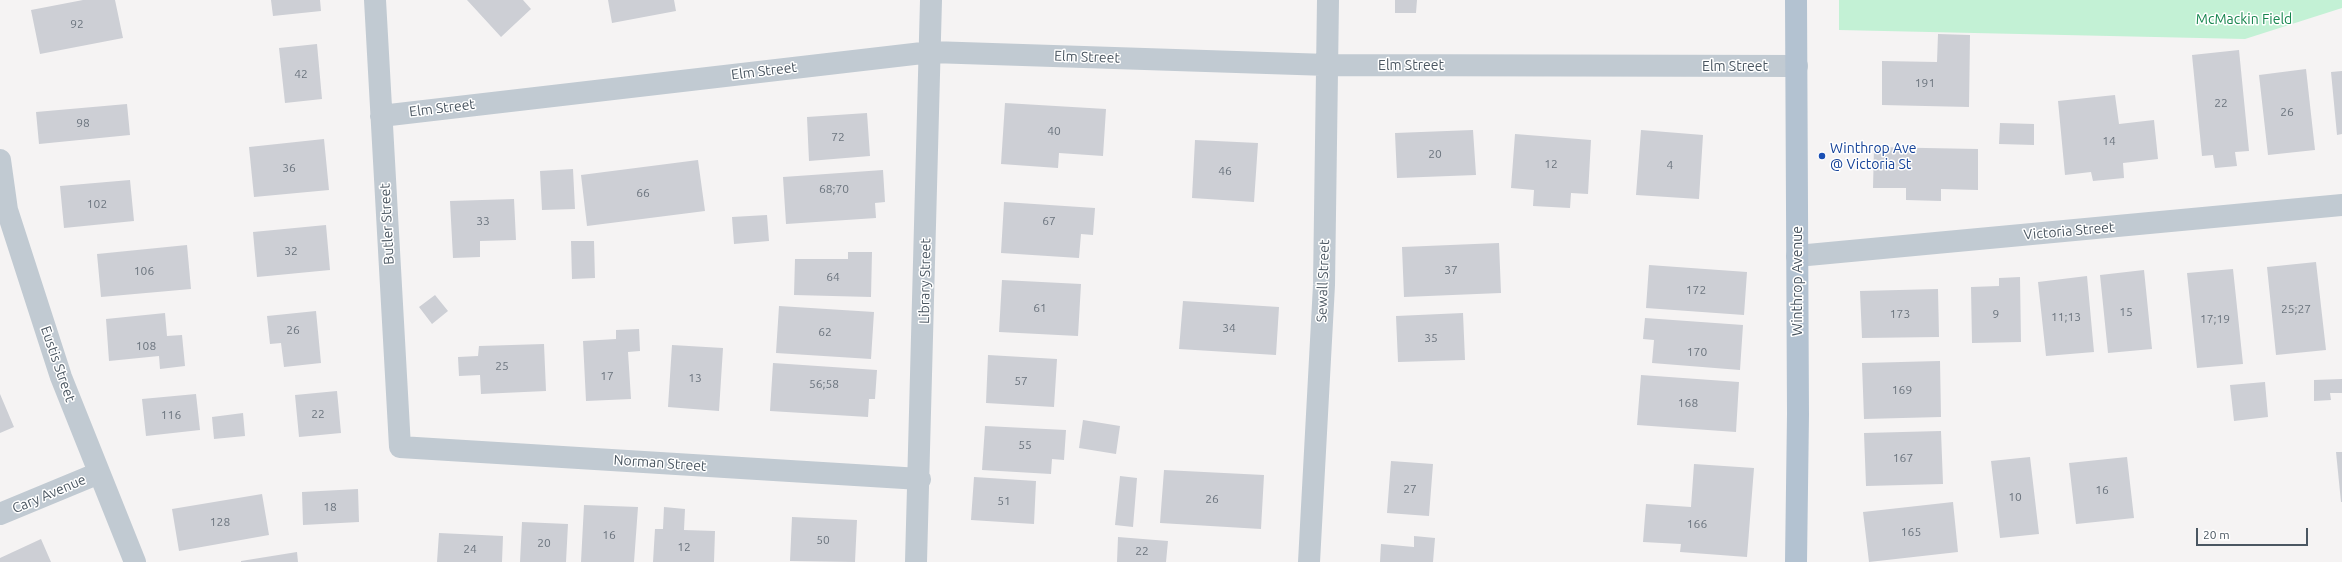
<!DOCTYPE html>
<style>
body{margin:0}
#map{position:relative;width:2342px;height:562px;overflow:hidden;background:#f5f3f3;font-family:Ubuntu,sans-serif}
canvas{display:block}
.scale{position:absolute;left:2196px;top:528px;width:112px;height:18px;box-sizing:border-box;border:2px solid #4a5661;border-top:0;padding-left:5px;font-size:12px;line-height:14px;white-space:nowrap;color:#4a5661;-webkit-text-stroke:3px #fff;paint-order:stroke}
</style>
<div id="map">
<canvas width="2342" height="562"></canvas>
<div class="scale">20 m</div>
</div>
<script>
const ctx = document.querySelector('canvas').getContext('2d');
ctx.lineJoin = 'round';
function fill(path, color) { ctx.fillStyle = color; ctx.fill(path, 'evenodd'); }
const shape = rows => new Path2D(rows.map(r => 'M' + r).join(''));
function strokePath(path, color, width, dash) { ctx.strokeStyle = color; ctx.lineWidth = width; ctx.lineCap = dash ? 'butt' : 'round'; ctx.setLineDash(dash || []); ctx.stroke(path); }
function write(font, color, halo, rows, align = 'center') {
  ctx.font = font + ' Ubuntu,sans-serif'; ctx.lineWidth = 3; ctx.setLineDash([]); ctx.textBaseline = 'middle'; ctx.strokeStyle = halo; ctx.fillStyle = color; for (const [text, x, y, turn = 0] of rows) {
    ctx.save(); ctx.translate(x, y); ctx.rotate((+turn || 0) * Math.PI / 180); ctx.textAlign = isNaN(turn) ? turn : align; if (halo) ctx.strokeText(text, 0, 0); ctx.fillText(text, 0, 0); ctx.restore();
  }
}
fill(shape([
 [1839,0,2342,0,2342,8,2245,39,1839,30]
]), '#c3f1d5');
fill(shape([
 [83,0,115,0,123,38,40,54,31,10],
 [271,0,320,0,321,11,273,16],
 [467,0,523,0,531,9,501,37],
 [608,0,674,0,676,11,612,23],
 [1395,0,1417,0,1416,13,1395,13],
 [1938,34,1970,35,1969,107,1882,105,1882,61,1937,62],
 [317,44,322,99,285,103,279,48],
 [2239,50,2249,151,2235,152,2237,166,2215,168,2213,155,2202,156,2192,55],
 [2306,69,2315,150,2268,155,2259,75],
 [2342,71,2342,134,2337,135,2331,72],
 [2115,95,2119,124,2154,120,2158,159,2123,163,2124,178,2093,181,2091,172,2065,175,2058,101],
 [1005,103,1106,109,1103,156,1059,153,1058,168,1001,164],
 [127,104,130,135,39,144,36,112],
 [867,113,870,156,809,161,807,117],
 [2000,123,2034,124,2034,145,1999,144],
 [1473,130,1476,175,1397,178,1395,133],
 [1641,130,1703,135,1699,199,1636,195],
 [1515,134,1591,140,1588,194,1571,193,1570,208,1533,206,1534,190,1511,188],
 [324,139,329,190,254,197,249,147],
 [1195,140,1258,143,1254,202,1192,198],
 [1874,147,1978,149,1978,190,1941,189,1941,201,1906,200,1906,188,1873,188],
 [698,160,705,211,587,226,581,175],
 [573,169,575,209,542,210,540,171],
 [883,170,885,202,875,203,876,218,786,224,783,177],
 [130,180,134,221,64,228,60,186],
 [514,199,516,240,480,241,480,257,453,258,450,201],
 [1004,202,1095,208,1093,235,1081,234,1079,258,1001,253],
 [767,215,769,241,734,244,732,217],
 [326,225,330,270,257,277,253,232],
 [571,241,594,241,595,278,572,279],
 [1499,243,1501,293,1404,297,1402,247],
 [187,245,191,289,101,297,97,254],
 [848,252,872,252,871,297,794,295,795,259,848,259],
 [2316,262,2326,350,2276,355,2267,267],
 [1649,265,1747,272,1744,315,1646,308],
 [2233,269,2243,364,2197,368,2187,273],
 [2144,270,2152,349,2108,353,2100,275],
 [2087,276,2094,352,2046,356,2038,282],
 [2020,277,2021,342,1972,343,1971,287,1999,286,1999,278],
 [1002,280,1081,284,1078,336,999,332],
 [1938,289,1939,337,1862,338,1860,291],
 [435,295,448,311,432,324,419,307],
 [1183,301,1279,307,1276,355,1179,349],
 [779,306,874,312,871,359,776,353],
 [316,311,321,363,284,367,281,343,270,344,267,316],
 [165,313,167,336,182,335,185,366,160,369,159,356,109,361,106,319],
 [1463,313,1465,360,1398,362,1396,316],
 [1645,318,1743,325,1740,370,1652,363,1654,340,1643,339],
 [639,329,640,351,628,352,631,399,586,401,583,341,616,339,616,330],
 [544,344,546,391,481,394,480,375,459,376,458,357,478,356,479,346],
 [672,345,723,348,719,411,668,407],
 [988,355,1057,359,1054,407,986,403],
 [1940,361,1941,417,1864,419,1862,363],
 [773,363,877,370,875,399,869,399,868,417,770,411],
 [1641,375,1739,382,1736,432,1637,425],
 [2342,379,2342,393,2330,393,2331,400,2314,401,2314,380],
 [2265,382,2268,417,2234,421,2230,385],
 [337,391,341,433,299,437,295,395],
 [0,394,14,427,0,433],
 [196,394,200,430,146,436,142,399],
 [243,413,245,436,214,439,212,417],
 [1083,420,1120,426,1116,454,1079,448],
 [985,426,1066,430,1064,460,1052,459,1051,474,982,470],
 [1941,431,1943,484,1866,486,1864,433],
 [2336,452,2342,452,2342,502,2341,502],
 [2030,457,2039,534,2000,538,1991,461],
 [2127,457,2134,518,2076,524,2069,463],
 [1391,461,1433,464,1429,516,1387,513],
 [1694,464,1754,468,1747,557,1680,552,1681,544,1643,542,1646,504,1691,507],
 [1164,470,1264,475,1261,529,1160,523],
 [1120,476,1137,478,1133,527,1115,525],
 [974,477,1036,481,1034,524,971,520],
 [358,489,359,522,303,525,302,492],
 [262,494,269,535,179,551,172,509],
 [1953,502,1958,552,1869,562,1863,512],
 [584,505,638,507,634,562,581,562],
 [664,507,685,509,684,530,715,531,714,562,653,562,655,529,663,529],
 [792,517,857,520,855,562,790,561],
 [522,522,568,524,566,562,520,562],
 [439,533,503,536,502,562,437,562],
 [1414,536,1435,538,1433,562,1380,562,1381,544,1414,547],
 [1118,537,1168,541,1166,562,1117,562],
 [41,539,51,562,0,562,0,558],
 [297,552,298,562,241,562,241,561]
]), '#cdcfd5');
strokePath(shape([
 [375,0,400,447,920,479],
 [381,116,931,52,1328,65,1797,66],
 [0,160,7,210,61,377,135,562],
 [1797,256,2342,205],
 [0,514,99,473],
 [916,562,931,0],
 [1309,562,1324,285,1328,0]
]), '#c1cad2', 22);
strokePath(shape([
 [1796,562,1798,414,1796,0]
]), '#b3c2d1', 22);
for (const [x, y, r, color] of [
 [1822,156,4,"#1a4fb4"]
]) { const dot = new Path2D(); dot.arc(x, y, r, 0, 2 * Math.PI); ctx.fillStyle = color; ctx.fill(dot); strokePath(dot, '#fff', 1.5); }
write('12px', '#6b747e', null, [
 ["92",77,24],
 ["42",301,74],
 ["191",1925,83],
 ["22",2221,103],
 ["26",2287,112],
 ["98",83,123],
 ["40",1054,131],
 ["72",838,137],
 ["14",2109,141],
 ["20",1435,154],
 ["12",1551,164],
 ["4",1670,165],
 ["36",289,168],
 ["46",1225,171],
 ["68;70",834,189],
 ["66",643,193],
 ["102",97,204],
 ["33",483,221],
 ["67",1049,221],
 ["32",291,251],
 ["37",1451,270],
 ["106",144,271],
 ["64",833,277],
 ["172",1696,290],
 ["61",1040,308],
 ["25;27",2296,309],
 ["15",2126,312],
 ["173",1900,314],
 ["9",1996,314],
 ["11;13",2066,317],
 ["17;19",2215,319],
 ["34",1229,328],
 ["26",293,330],
 ["62",825,332],
 ["35",1431,338],
 ["108",146,346],
 ["170",1697,352],
 ["25",502,366],
 ["17",607,376],
 ["13",695,378],
 ["57",1021,381],
 ["56;58",824,384],
 ["169",1902,390],
 ["168",1688,403],
 ["22",318,414],
 ["116",171,415],
 ["55",1025,445],
 ["167",1903,458],
 ["27",1410,489],
 ["16",2102,490],
 ["10",2015,497],
 ["26",1212,499],
 ["51",1004,501],
 ["18",330,507],
 ["128",220,522],
 ["166",1697,524],
 ["165",1911,532],
 ["16",609,535],
 ["50",823,540],
 ["20",544,543],
 ["12",684,547],
 ["24",470,549],
 ["22",1142,551]
]);
write('14px', '#17864f', '#fff', [
 ["McMackin Field",2244,19]
]);
write('14px', '#4a5661', '#fff', [
 ["Elm Street",1087,57,2],
 ["Elm Street",1411,65],
 ["Elm Street",1735,66],
 ["Elm Street",764,71,-7],
 ["Elm Street",442,108,-7],
 ["Butler Street",387,224,-93],
 ["Victoria Street",2069,231,-5],
 ["Library Street",925,281,-89],
 ["Sewall Street",1323,281,-88],
 ["Winthrop Avenue",1797,281,-90],
 ["Eustis Street",58,364,71],
 ["Norman Street",660,463,4],
 ["Cary Avenue",49,494,-23]
]);
write('14px', '#164399', '#fff', [
 ["Winthrop Ave",1830,148],
 ["@ Victoria St",1830,164]
], 'left');
</script>
